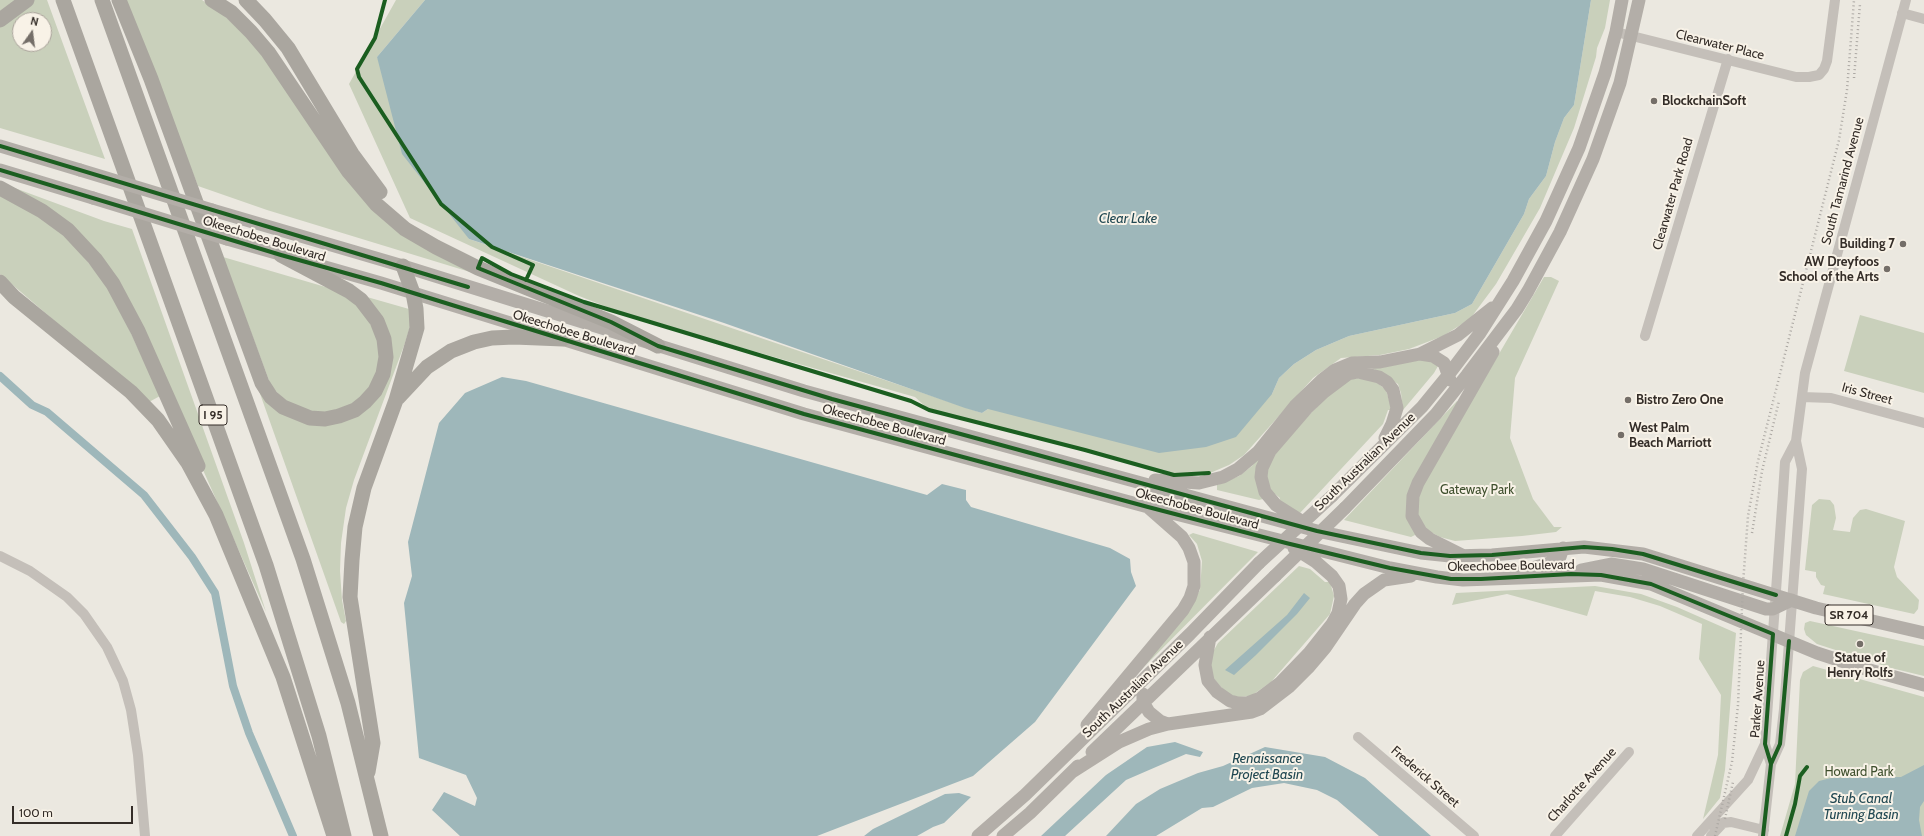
<!DOCTYPE html>
<style>
body{margin:0}
#map{position:relative;width:1924px;height:836px;overflow:hidden;background:#ebe8e0;font-family:Cabin,sans-serif}
canvas{display:block}
.north{position:absolute;left:12px;top:12px;width:40px;height:40px;box-sizing:border-box;background:#f8f2e7;border:1px solid #aaa39b;border-radius:50%;rotate:14deg;font-size:11px;font-weight:700;line-height:16px;text-align:center;color:#342d28}
.north::after{content:'';display:block;margin:auto;width:14px;height:18px;background:#746e68;clip-path:polygon(50% 0,100% 100%,50% 72%,0 100%)}
.scale{position:absolute;left:12px;top:806px;width:121px;height:18px;box-sizing:border-box;border:2px solid #342d28;border-top:0;padding-left:5px;font-size:12px;line-height:14px;white-space:nowrap;color:#342d28;-webkit-text-stroke:3px #f8f2e7;paint-order:stroke}
</style>
<div id="map">
<canvas width="1924" height="836"></canvas>
<div class="north">N</div>
<div class="scale">100 m</div>
</div>
<script>
const ctx = document.querySelector('canvas').getContext('2d');
ctx.lineJoin = 'round';
function fill(path, color) { ctx.fillStyle = color; ctx.fill(path, 'evenodd'); }
const shape = rows => new Path2D(rows.map(r => 'M' + r).join(''));
function strokePath(path, color, width, dash) { ctx.strokeStyle = color; ctx.lineWidth = width; ctx.lineCap = dash ? 'butt' : 'round'; ctx.setLineDash(dash || []); ctx.stroke(path); }
function write(font, color, halo, rows, align = 'center') {
  ctx.font = font + ' Cabin,sans-serif'; ctx.lineWidth = 4; ctx.setLineDash([]); ctx.textBaseline = 'middle'; ctx.strokeStyle = halo; ctx.fillStyle = color; for (const [text, x, y, turn = 0] of rows) {
    ctx.save(); ctx.translate(x, y); ctx.rotate((+turn || 0) * Math.PI / 180); ctx.textAlign = isNaN(turn) ? turn : align; if (halo) ctx.strokeText(text, 0, 0); ctx.fillText(text, 0, 0); ctx.restore();
  }
}
fill(shape([
 [0,0,47,0,105,159,0,128],
 [20,20,44,20,44,44,20,44],
 [124,0,202,0,220,12,253,42,352,180,470,272,267,210,198,186],
 [396,0,425,0,377,57,469,239,982,413,988,409,1272,394,1279,378,1294,364,1316,350,1349,336,1455,313,1472,304,1524,214,1529,199,1546,176,1555,142,1564,118,1574,105,1591,0,1610,0,1605,28,1597,48,1596,57,1574,128,1540,208,1496,284,1470,319,1443,336,1409,349,1380,355,1341,358,1313,378,1244,455,1229,465,1210,473,1185,477,985,426,926,407,915,397,630,316,579,296,410,218,349,84],
 [12,187,104,221,132,229,244,543,266,612,121,285],
 [0,195,21,205,67,236,112,292,160,396,149,402,0,274],
 [223,257,329,288,360,305,381,344,376,381,358,402,323,414,289,405,271,386],
 [1544,277,1551,277,1559,281,1515,378,1510,438,1533,499,1554,527,1562,527,1556,532,1522,536,1455,541,1440,537,1425,529,1417,518,1415,502,1421,487],
 [367,297,409,309,411,323,405,343,354,480,346,508,341,543,340,571,342,600,346,621,344,624,341,622,258,388,330,422,387,376],
 [1860,315,1924,333,1924,393,1844,371],
 [1420,359,1434,362,1438,366,1434,373,1403,410,1401,393,1398,384,1372,368],
 [1353,378,1374,380,1386,390,1392,410,1388,410,1383,424,1300,513,1279,502,1280,498,1275,494,1273,496,1265,478,1269,462,1294,430,1333,391],
 [1457,401,1459,404,1410,489,1406,508,1410,524,1417,534,1411,537,1344,520],
 [1260,455,1263,499,1259,500,1217,490,1217,485,1239,476,1252,466],
 [1819,499,1830,500,1834,505,1836,518,1833,530,1850,532,1853,518,1860,510,1866,509,1905,521,1894,567,1897,577,1919,600,1918,609,1914,614,1823,594,1825,586,1821,585,1816,577,1816,572,1805,570,1812,505],
 [1193,533,1258,552,1131,680,1187,613,1200,590,1202,561,1197,544,1189,535],
 [1299,566,1310,569,1325,582,1330,582,1334,596,1330,614,1271,682,1251,696,1238,697,1227,694,1210,674,1210,657,1218,643],
 [1595,586,1641,594,1677,607,1736,633,1725,770,1720,798,1703,819,1718,755,1721,695,1699,659,1702,624,1660,606,1630,597,1595,591,1587,616,1507,594,1452,605,1456,593],
 [1810,621,1924,646,1924,676,1891,668,1817,644,1806,635,1804,629,1805,623],
 [1813,666,1924,697,1924,836,1780,836,1795,784,1800,680,1803,672]
]), '#c9d0bb');
fill(shape([
 [425,0,1591,0,1574,105,1564,118,1555,142,1546,176,1529,199,1524,214,1472,304,1455,313,1349,336,1316,350,1294,364,1279,378,1272,394,1236,437,1206,447,1159,453,988,409,982,413,965,408,724,323,469,239,402,154,377,57],
 [502,377,526,381,927,495,942,484,966,490,966,500,971,507,1110,548,1130,559,1131,572,1136,586,1035,722,973,776,817,836,460,836,432,810,444,792,475,806,477,798,466,775,419,758,404,603,412,576,408,542,439,423,465,393],
 [1304,593,1310,598,1297,614,1256,655,1234,675,1225,670,1287,615],
 [1175,742,1203,752,1200,757,1186,754,1126,780,1065,836,1041,836,1106,775,1147,747],
 [1265,747,1325,757,1365,778,1431,836,1379,836,1337,800,1317,790,1284,783,1252,788,1213,807,1202,808,1156,836,1106,836,1136,804,1160,789,1198,773,1223,766],
 [1924,765,1924,801,1920,807,1919,820,1922,836,1795,836,1809,791,1819,781,1831,778,1901,777],
 [959,793,971,797,944,823,933,827,917,836,864,836,873,829,945,794]
]), '#9eb7ba');
strokePath(shape([
 [0,376,32,405,47,412,144,495,192,557,215,593,233,686,249,733,293,836]
]), '#9eb7ba', 8);
strokePath(shape([
 [1902,13,1924,19],
 [1616,32,1796,77,1809,77,1819,75,1824,69,1827,61,1835,0],
 [1645,336,1728,59],
 [1802,397,1831,398,1924,423],
 [0,556,30,571,67,597,84,614,107,647,123,681,131,710,138,755,145,836],
 [1358,737,1474,836],
 [1771,764,1765,744,1783,493,1785,462,1796,441],
 [1707,825,1731,822,1764,830],
 [1555,836,1629,752],
 [1697,836,1748,780,1765,744],
 [1711,836,1724,822],
 [1763,836,1771,764,1780,744,1784,709,1802,469,1796,441,1805,373,1906,0]
]), '#c4bfb9', 10);
strokePath(shape([
 [0,146,80,170],
 [0,170,93,198],
 [212,210,403,266,804,391,1317,531,1421,553,1450,556,1492,555,1584,547,1643,554,1816,608,1924,633],
 [227,239,381,283,804,414,1148,507,1390,568,1437,577,1463,580,1601,575,1651,584,1817,653,1866,669,1924,685],
 [1420,354,1433,356,1444,363,1450,380],
 [1155,480,1199,483,1223,477,1238,469,1258,452,1295,406,1322,380,1335,370,1352,363,1380,362,1420,354,1458,335,1492,308],
 [1332,496,1422,407,1449,374,1480,333,1513,281,1546,221,1579,148,1605,73,1616,32,1622,0],
 [1345,508,1436,414,1467,375,1517,309,1528,291,1560,232,1593,159,1620,83,1639,0],
 [1303,522,1276,505,1265,492,1261,477,1262,468,1270,451,1307,408,1324,392,1348,374,1358,372,1379,377,1387,382,1393,390,1397,408,1392,424,1385,438],
 [1462,555,1430,539,1421,532,1412,516,1413,496,1418,483,1493,352],
 [1581,570,1611,564,1643,569,1766,609,1773,609,1792,600],
 [1519,572,1556,561,1560,557,1563,548],
 [1210,637,1205,665,1208,681,1217,692,1230,701,1238,703,1247,703,1260,698,1280,683,1309,653,1332,624,1338,613,1341,599,1339,586,1332,576,1316,562,1294,548],
 [1143,694,1143,702,1149,712,1160,721,1168,724],
 [1087,725,1183,610,1190,598,1194,586,1194,562,1189,548,1182,537,1149,508],
 [1092,752,1275,576],
 [1072,772,1119,742,1149,729,1168,724,1252,712,1260,709,1290,686,1308,668,1325,648,1355,604,1364,594,1384,580,1411,576],
 [978,836,1025,795,1190,634,1259,563],
 [1003,836,1030,813,1078,766]
]), '#b3aea8', 13);
strokePath(shape([
 [63,0,266,565,319,736,344,836],
 [102,0,303,559,348,703,381,836],
 [119,0,151,79,262,383,271,397,283,407,310,418,325,419,339,416,355,410,365,402,375,391,383,374,386,357,384,339,377,321,361,300,349,291,281,255],
 [212,0,231,12,251,32,268,52,349,172,376,204,405,229,436,247,478,268,611,322,658,346],
 [246,0,265,20,288,48,352,154,380,192],
 [0,20,27,0],
 [0,188,42,211,68,230,95,259,113,284,138,331,198,466],
 [0,282,14,297,131,392,158,420,188,463,216,515,283,677,334,836],
 [398,398,427,367,451,351,474,342,492,338,514,337,563,339],
 [368,772,373,743,350,597,352,560,355,527,364,488,396,400,417,328,416,309,413,293,403,266]
]), '#aaa69f', 15);
strokePath(shape([
 [1854,78,1860,4],
 [1752,533,1762,471,1779,401],
 [1725,819,1733,782],
 [1715,836,1732,762,1738,705,1743,584,1748,516,1758,461,1839,140,1847,90,1854,0]
]), '#aca8a3', 2.5, [1, 3]);
strokePath(shape([
 [80,170,212,210],
 [93,198,227,239],
 [1259,563,1332,496],
 [1275,576,1345,508]
]), '#b3aea8', 13);
strokePath(shape([
 [385,0,375,38,357,69,359,77,441,204,492,247,533,265,526,280],
 [0,146,468,287],
 [0,170,281,255,381,283,804,414,1148,507,1286,543,1390,568,1451,579,1481,579,1571,574,1601,575,1651,584,1773,634,1765,744,1771,764],
 [1209,473,1174,475,1085,450,929,410,911,401,584,302,511,274,482,258,478,268,611,322,658,346,832,399,1317,531,1421,553,1450,556,1492,555,1584,547,1612,549,1643,554,1776,595],
 [1763,836,1771,764,1780,744,1789,641],
 [1786,836,1795,804,1800,776,1807,767]
]), '#1b5e20', 4);
for (const [x, y, r, color] of [
 [1654,101,4,"#746e68"],
 [1903,244,4,"#746e68"],
 [1887,269,4,"#746e68"],
 [1628,400,4,"#746e68"],
 [1621,435,4,"#746e68"],
 [1860,644,4,"#746e68"]
]) { const dot = new Path2D(); dot.arc(x, y, r, 0, 2 * Math.PI); ctx.fillStyle = color; ctx.fill(dot); strokePath(dot, '#f8f2e7', 1.5); }
for (const [x, y, w] of [
 [213,415,28],
 [1849,615,48]
]) { const box = new Path2D(); box.roundRect(x - w / 2, y - 10, w, 20, 3); ctx.fillStyle = '#f8f2e7'; ctx.fill(box); strokePath(box, '#342d28', 1); }
write('bold 12px', '#342d28', null, [
 ["I 95",213,415],
 ["SR 704",1849,615]
]);
write('13px', '#342d28', '#f8f2e7', [
 ["Clearwater Place",1720,45,14],
 ["South Tamarind Avenue",1843,181,-75],
 ["Clearwater Park Road",1673,194,-74],
 ["Okeechobee Boulevard",264,239,17],
 ["Okeechobee Boulevard",574,333,17],
 ["Iris Street",1867,394,15],
 ["Okeechobee Boulevard",884,425,15],
 ["South Australian Avenue",1365,462,-44],
 ["Okeechobee Boulevard",1197,509,15],
 ["Okeechobee Boulevard",1511,566,-1],
 ["South Australian Avenue",1133,689,-44],
 ["Parker Avenue",1758,699,-86],
 ["Frederick Street",1425,777,41],
 ["Charlotte Avenue",1582,785,-48]
]);
write('bold 13px', '#342d28', '#f8f2e7', [
 ["BlockchainSoft",1662,101],
 ["Building 7",1895,244,"right"],
 ["AW Dreyfoos",1879,262,"right"],
 ["School of the Arts",1879,277,"right"],
 ["Bistro Zero One",1636,400],
 ["West Palm",1629,428],
 ["Beach Marriott",1629,443],
 ["Statue of",1860,658,"center"],
 ["Henry Rolfs",1860,673,"center"]
], 'left');
write('13px', '#3f502e', '#f8f2e7', [
 ["Gateway Park",1477,490],
 ["Howard Park",1859,772]
]);
write('italic 14px', '#214852', '#f8f2e7', [
 ["Clear Lake",1128,219],
 ["Renaissance",1267,759],
 ["Project Basin",1267,775],
 ["Stub Canal",1861,799],
 ["Turning Basin",1861,815]
]);
</script>
